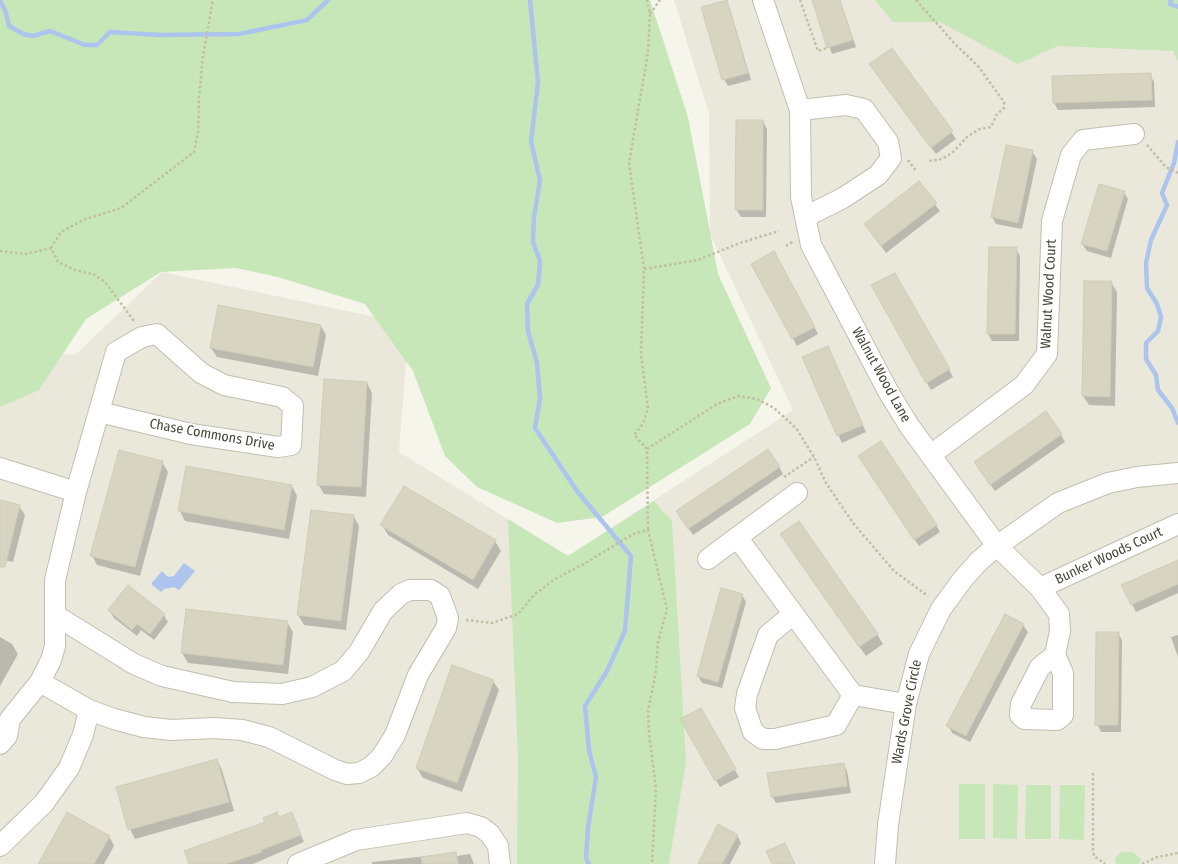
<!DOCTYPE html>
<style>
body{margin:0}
canvas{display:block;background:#f5f5ec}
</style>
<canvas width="1178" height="864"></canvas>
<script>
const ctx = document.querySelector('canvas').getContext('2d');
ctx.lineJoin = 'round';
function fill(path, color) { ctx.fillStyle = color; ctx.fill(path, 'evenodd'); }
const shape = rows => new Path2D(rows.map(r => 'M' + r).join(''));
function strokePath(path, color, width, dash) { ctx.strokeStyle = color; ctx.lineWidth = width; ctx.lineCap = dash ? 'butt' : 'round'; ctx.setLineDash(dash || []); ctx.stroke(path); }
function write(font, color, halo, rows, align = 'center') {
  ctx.font = font + ' "Fira Sans Condensed",sans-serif'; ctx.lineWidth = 4; ctx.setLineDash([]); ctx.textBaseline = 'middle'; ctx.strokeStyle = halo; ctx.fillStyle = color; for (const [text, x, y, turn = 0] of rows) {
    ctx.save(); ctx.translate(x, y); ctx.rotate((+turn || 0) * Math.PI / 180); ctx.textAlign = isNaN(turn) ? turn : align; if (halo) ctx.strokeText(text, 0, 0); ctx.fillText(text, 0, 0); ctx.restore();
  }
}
fill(shape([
 [674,0,936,0,1178,53,1178,864,0,864,0,350,75,355,162,272,409,324,399,452,568,556,793,410,710,234,709,114]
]), '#e9e8db');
fill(shape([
 [0,0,650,0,688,117,718,274,771,388,750,424,602,517,557,523,477,487,445,456,413,371,365,304,278,277,236,268,161,272,86,319,39,390,0,407],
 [875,0,1178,0,1178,62,1173,51,1058,46,1018,64,940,22,893,22],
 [654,501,672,521,686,762,669,864,517,864,518,757,508,519,568,556],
 [959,784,985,784,985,839,959,839],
 [993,784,1018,785,1017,839,993,838],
 [1026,785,1051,785,1051,839,1025,839],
 [1060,785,1085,785,1084,840,1059,839],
 [1122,852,1133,852,1142,860,1138,864,1116,864,1115,858]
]), '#c7e7b8');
fill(shape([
 [184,563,195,571,179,590,174,587,164,589,161,592,151,584,162,571,168,577,174,576]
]), '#adc4ee');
fill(shape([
 [813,0,840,0,856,47,832,54],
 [726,1,730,9,751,80,728,86,724,79],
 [892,49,956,139,936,154,875,72],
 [1150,75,1154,82,1155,107,1058,110,1054,103],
 [763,121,767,129,766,217,741,217,736,209],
 [1032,151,1037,159,1022,229,996,224,992,217],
 [919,183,940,211,886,253,865,224],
 [1124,192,1128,199,1111,258,1087,251,1082,244],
 [1016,249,1020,256,1019,341,992,341,988,334],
 [774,253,818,334,797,346,753,264],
 [894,274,953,377,931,390,873,286],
 [1111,282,1117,292,1115,406,1089,405,1083,396],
 [321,326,326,335,318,376,217,357,211,348],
 [828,347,866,432,842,443,803,358],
 [367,383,372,393,366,497,324,494,318,484],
 [1061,435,1065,442,995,491,980,469],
 [162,462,168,472,140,576,97,565,92,555],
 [864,464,936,525,940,532,919,546],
 [779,467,783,474,693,535,682,519],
 [292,486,297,496,289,539,185,521,180,511],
 [404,488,495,541,501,551,478,589,388,535,382,525],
 [0,501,19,506,25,515,13,562,0,559],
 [354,517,359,526,346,630,304,625,298,615],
 [787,544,877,634,883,644,866,656],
 [1178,561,1178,593,1136,612,1123,586],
 [742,595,746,602,722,688,702,683,698,676],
 [110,611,164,615,168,622,154,640,141,630,137,636,114,618],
 [187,611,287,622,293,632,288,674,188,663,182,653],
 [1023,625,1028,632,970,742,952,733,948,725],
 [1118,633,1122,640,1121,732,1101,732,1097,724],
 [1178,635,1178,657,1171,637],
 [0,637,12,644,18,654,0,686],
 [493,681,499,690,462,792,423,778,417,768],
 [700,710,739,777,720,787,682,720],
 [217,760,222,770,234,811,135,839,130,829],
 [843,764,847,771,851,793,776,803,772,796],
 [292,814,304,842,253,864,191,864,267,822],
 [737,835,741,843,730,864,699,864],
 [109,836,114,846,104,864,39,864],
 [455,853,457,856,470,854,474,864,372,864,372,862]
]), '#0003');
strokePath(shape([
 [530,0,538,82,531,142,540,180,534,217,533,242,540,261,538,285,527,304,528,331,537,363,540,398,535,428,577,491,631,556,625,631,607,671,585,706,589,750,596,777,588,828,586,858,589,864],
 [1171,0,1170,4,1178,7],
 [0,1,5,10,9,26,23,34,33,36,50,31,85,45,97,45,110,32,160,35,239,34,307,20,328,0],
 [1178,142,1174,163,1162,193,1167,205,1151,240,1146,263,1147,288,1157,304,1161,317,1158,331,1146,343,1146,359,1156,375,1158,390,1172,408,1178,423]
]), '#adc4ee', 4.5);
const building = shape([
 [727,0,748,73,722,80,701,7,727,0],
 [812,0,840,0,853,40,827,48,812,0],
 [892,48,953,131,931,148,869,64,892,48],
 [1151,73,1152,100,1053,103,1052,76,1151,73],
 [736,120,763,120,763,210,735,210,736,120],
 [1006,145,1033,150,1018,223,991,217,1006,145],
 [919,181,937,203,881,246,864,224,919,181],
 [1099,184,1125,191,1107,251,1081,244,1099,184],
 [989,247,1017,247,1015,334,987,334,989,247],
 [774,251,815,327,792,339,751,264,774,251],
 [895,273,950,369,926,383,871,285,895,273],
 [1084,281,1112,281,1110,397,1082,396,1084,281],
 [218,305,321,325,313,367,210,348,218,305],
 [828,346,863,425,837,436,802,357,828,346],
 [324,379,367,382,361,487,317,485,324,379],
 [1046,411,1062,434,990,485,974,462,1046,411],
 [881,441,937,525,914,540,858,456,881,441],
 [768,449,780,467,688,529,676,511,768,449],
 [119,450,163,461,135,567,90,556,119,450],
 [186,466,292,485,284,530,178,511,186,466],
 [404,486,496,540,473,580,380,525,404,486],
 [0,500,20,505,5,567,0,567,0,500],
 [311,510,354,515,341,621,297,615,311,510],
 [799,521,878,634,859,647,780,534,799,521],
 [1178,560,1178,584,1131,605,1121,585,1178,560],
 [128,585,165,614,150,634,137,624,132,630,108,610,128,585],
 [721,588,743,594,718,682,697,676,721,588],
 [186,609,288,621,283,665,181,653,186,609],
 [1005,614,1024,624,966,736,946,726,1005,614],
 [1096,632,1119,632,1118,725,1095,725,1096,632],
 [452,665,494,680,457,783,416,768,452,665],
 [701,708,736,769,715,781,680,719,701,708],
 [217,759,229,802,128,830,116,787,217,759],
 [844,763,847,786,771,797,767,773,844,763],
 [67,812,110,836,94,864,38,864,67,812],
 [277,812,279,817,292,812,301,835,261,850,262,852,226,864,189,864,184,851,265,822,263,818,277,812],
 [718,824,738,835,722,864,698,864,718,824],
 [785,843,795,864,772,864,766,851,785,843],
 [456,852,458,864,422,864,421,857,456,852]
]);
fill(building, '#d7d4c2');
strokePath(building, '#d1cdb5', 1);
const minor = shape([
 [763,0,800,110,801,197,811,245,889,393,910,427,997,546,1040,588,1059,614,1060,631,1055,655,1063,673,1063,715,1057,720,1024,719,1020,715,1021,704,1040,667,1055,655],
 [800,110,846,105,864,109,888,142,891,158,878,175,843,198,805,217],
 [932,454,1024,385,1047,354,1052,221,1071,155,1083,140,1134,134],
 [0,468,76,492],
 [737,537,853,695,906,704],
 [708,559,797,493],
 [1040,588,1178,524],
 [792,615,768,635,747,694,745,708,753,732,763,739,775,739,836,725,853,695],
 [40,682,89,710,114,719,144,727,171,730,214,728,242,730,269,737,335,770,347,774,359,773,371,767,382,756,395,735,418,675,446,628,448,618,440,596,431,590,410,590,401,594,383,611,359,652,343,671,312,687,282,694,233,692,162,676,134,664,55,615],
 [0,744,7,736,10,719,40,682,51,660,55,646,55,580,76,492,116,352,142,337,157,334,201,373,224,385,282,397,293,406,291,445,278,447,191,434,99,412],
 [0,846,44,803,69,768,83,735,89,710],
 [298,864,356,840,467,823,481,827,490,834,498,846,500,864],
 [885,864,888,825,906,704,919,654,941,609,963,579,979,561,997,546,1058,503,1108,483,1137,477,1178,473]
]);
strokePath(minor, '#c1bfaf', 22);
strokePath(shape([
 [800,0,818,51,827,48],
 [916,0,955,44,978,66,1004,102,1004,108,997,114,991,127,980,129,968,136,952,153,942,159,929,161],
 [650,14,660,0],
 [1147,145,1166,167,1178,173],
 [908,160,916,171],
 [786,246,794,241],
 [51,248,61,232,83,220,121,208,194,152,198,132,199,97,203,56,213,0],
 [0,251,26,254,51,248,58,262,75,270,93,274,105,282,134,321],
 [644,269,629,163,648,52,650,14,647,0],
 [647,449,634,435,643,424,648,409,641,354,644,269,698,260,740,243,779,231],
 [784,477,814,457],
 [648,529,647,449,717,404,738,396,757,399,774,408,796,428,814,457,826,483,853,523,894,571,928,596],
 [466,620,492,623,518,614,534,595,555,579,584,564,633,534,648,530,667,609,658,642,656,671,648,711,649,734,656,789,652,864],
 [1093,773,1093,851,1094,856,1105,864],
 [1142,864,1157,857,1178,853]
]), '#c2bea1', 2.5, [2.5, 2.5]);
strokePath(minor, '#fff', 20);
write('14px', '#4a483a', '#fff', [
 ["Walnut Wood Court",1049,294,-87],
 ["Walnut Wood Lane",881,375,61],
 ["Chase Commons Drive",212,435,10],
 ["Bunker Woods Court",1109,556,-25],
 ["Wards Grove Circle",907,712,-79]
]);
</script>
